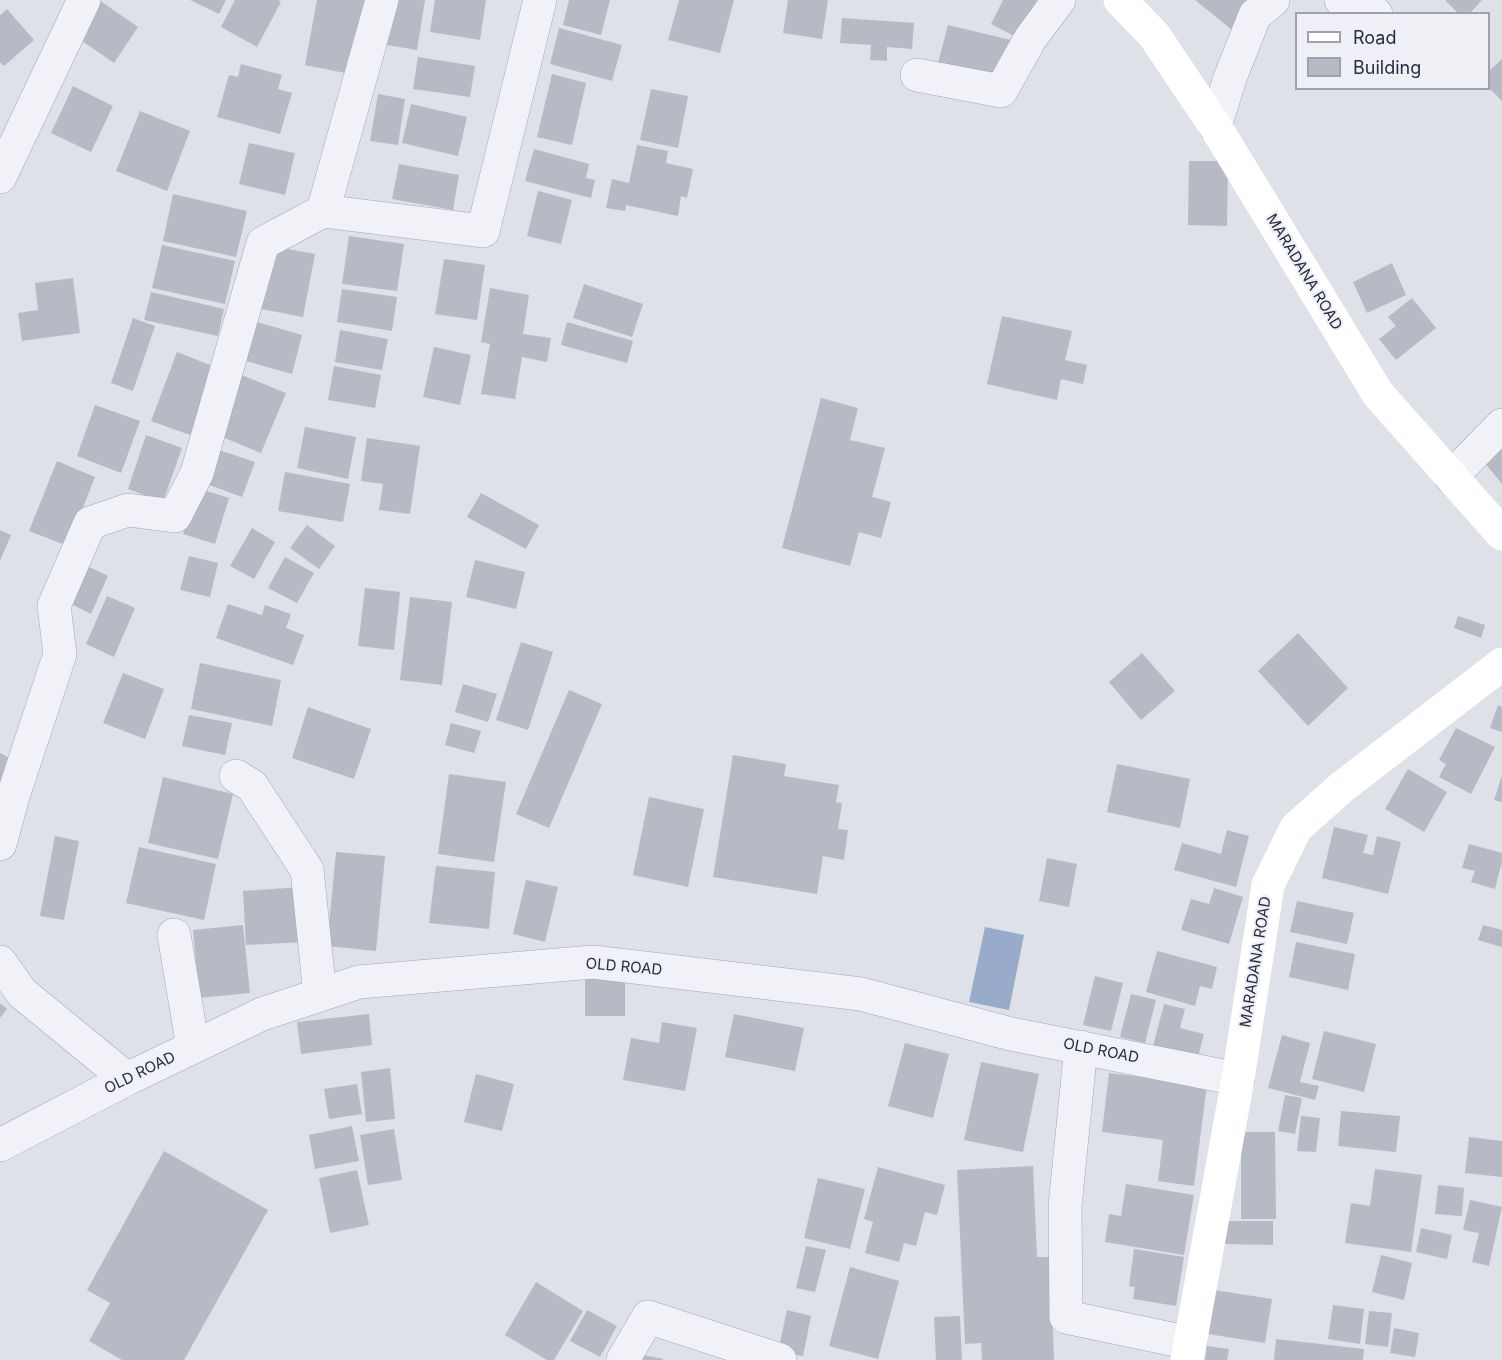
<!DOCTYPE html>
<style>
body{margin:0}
#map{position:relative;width:1502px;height:1360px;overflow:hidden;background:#dee1e8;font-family:Inter,sans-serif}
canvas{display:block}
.legend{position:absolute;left:1295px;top:12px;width:195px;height:78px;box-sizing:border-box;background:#eef0f6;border:2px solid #9ea2ad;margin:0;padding:8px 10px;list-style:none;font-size:18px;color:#272d40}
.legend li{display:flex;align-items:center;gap:12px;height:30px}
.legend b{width:30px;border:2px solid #9ea2ad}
</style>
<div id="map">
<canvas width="1502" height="1360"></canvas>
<ul class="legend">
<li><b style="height:8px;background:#fff"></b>Road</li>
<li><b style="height:16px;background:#b5bac5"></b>Building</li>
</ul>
</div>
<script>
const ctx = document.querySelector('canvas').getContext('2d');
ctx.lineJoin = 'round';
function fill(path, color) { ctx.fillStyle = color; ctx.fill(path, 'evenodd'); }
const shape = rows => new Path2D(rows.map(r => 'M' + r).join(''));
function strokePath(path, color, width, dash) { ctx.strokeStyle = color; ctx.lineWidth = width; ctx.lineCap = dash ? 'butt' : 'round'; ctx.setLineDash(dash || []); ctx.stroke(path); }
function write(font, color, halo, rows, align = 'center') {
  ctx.font = font + ' Inter,sans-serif'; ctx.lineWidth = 4.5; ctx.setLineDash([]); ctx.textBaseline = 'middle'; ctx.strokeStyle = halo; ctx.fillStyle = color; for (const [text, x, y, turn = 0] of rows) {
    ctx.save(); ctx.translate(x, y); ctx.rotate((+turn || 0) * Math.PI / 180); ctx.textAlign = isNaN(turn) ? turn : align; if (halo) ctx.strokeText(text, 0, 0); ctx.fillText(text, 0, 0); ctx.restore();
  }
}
fill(shape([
 [985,927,1024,935,1009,1010,969,1002]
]), '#98abca');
fill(shape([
 [99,0,138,27,114,63,75,36],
 [190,0,226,0,219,14],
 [235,0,278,0,281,2,257,47,221,27],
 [317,0,369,0,355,75,305,65],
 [394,0,425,0,417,50,387,45],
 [435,0,486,0,480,40,430,32],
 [569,0,610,0,601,35,563,25],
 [679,0,734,0,720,53,668,40],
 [788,0,828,0,822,39,783,33],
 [1003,0,1037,0,1018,38,991,24],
 [1195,0,1256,0,1232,30],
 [1445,0,1482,0,1469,14,1459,14],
 [7,9,34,40,4,66,0,62,0,15],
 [842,18,914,23,912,49,887,47,887,61,870,60,871,45,840,43],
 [948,25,1011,40,1001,83,937,67],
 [559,28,622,45,612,81,550,64],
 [418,57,475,66,470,97,413,89],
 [1502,59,1502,101,1488,87,1488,72],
 [241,64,282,75,278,89,292,93,280,134,217,117,229,75,238,77],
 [552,74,586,83,572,145,537,137],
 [73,86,113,106,91,152,51,133],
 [651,89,688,96,678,148,640,140],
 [378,94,405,99,398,145,370,141],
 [411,104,467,117,458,156,402,143],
 [140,111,190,131,167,191,116,171],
 [249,143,295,153,285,195,239,184],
 [637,145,668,151,666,163,693,169,687,198,681,196,678,216,626,205,625,211,606,208,612,179,629,183],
 [534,149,589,164,586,178,595,180,591,198,525,181],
 [1189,161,1228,161,1227,226,1188,225],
 [399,164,459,175,453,210,392,199],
 [538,191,572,200,561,244,527,236],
 [173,194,247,211,236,257,163,241],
 [349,236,404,244,397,291,342,284],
 [162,245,235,261,225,304,152,288],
 [267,245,315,254,303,317,256,308],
 [444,259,485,265,477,320,435,314],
 [1392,263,1406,295,1367,313,1353,282],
 [73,278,80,333,22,341,18,313,38,310,35,283],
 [584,284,643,304,632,337,573,318],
 [490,288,529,295,523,334,551,338,547,362,522,357,515,399,481,394,490,344,481,342],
 [342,289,397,297,392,331,337,322],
 [151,292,224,309,218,336,144,320],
 [1412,298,1436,328,1396,360,1379,339,1396,326,1388,317],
 [1002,316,1072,331,1065,360,1087,365,1083,384,1061,379,1057,400,987,384],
 [133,318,155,326,133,391,111,383],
 [250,320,302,335,292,374,239,359],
 [567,322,633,341,627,363,561,345],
 [340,330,388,339,382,370,335,362],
 [434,347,471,355,460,405,423,397],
 [177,352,215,367,190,435,151,421],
 [334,366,381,375,375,408,328,400],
 [239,374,286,393,261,453,215,434],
 [821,398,858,408,850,440,885,448,872,497,891,502,881,538,859,532,850,566,782,548],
 [95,405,140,421,121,473,77,456],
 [305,427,356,437,348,479,297,468],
 [146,435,182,448,163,502,128,489],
 [367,438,420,446,410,514,379,510,383,484,361,481],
 [1502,447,1502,484,1484,462],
 [213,448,255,462,242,497,201,482],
 [57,461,95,477,68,546,29,531],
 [285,472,350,484,343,522,278,511],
 [197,488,229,498,215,544,183,534],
 [481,493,539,525,526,549,467,517],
 [307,525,335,546,319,569,290,548],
 [252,528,275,542,254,579,230,566],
 [0,530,11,535,0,561],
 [189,556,218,563,210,597,180,590],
 [285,557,314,573,297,603,268,588],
 [475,560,525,572,516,609,466,597],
 [81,563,108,576,91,614,63,600],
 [365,588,400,592,394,650,358,646],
 [107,596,135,608,114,657,86,644],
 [410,597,452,602,442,685,400,680],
 [228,604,262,615,265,605,291,614,286,628,304,635,293,665,216,638],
 [1458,616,1485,625,1481,638,1454,628],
 [1298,633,1348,688,1308,726,1258,671],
 [521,642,553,652,528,730,496,720],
 [1142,653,1175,691,1141,720,1109,682],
 [200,663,281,680,272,726,191,709],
 [123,673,164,689,145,739,103,723],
 [463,684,497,694,488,722,455,712],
 [569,690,602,704,549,828,516,814],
 [1498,705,1502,707,1502,732,1490,728],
 [308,707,371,729,354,779,292,758],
 [189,715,232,723,225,755,182,746],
 [451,723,481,731,474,753,445,745],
 [1456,728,1495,747,1471,794,1439,777,1446,764,1439,760],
 [0,753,20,764,0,802],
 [733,755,786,764,784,776,839,785,836,802,842,803,838,829,848,830,844,860,823,856,817,894,713,877],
 [1117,764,1190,779,1180,828,1107,812],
 [1408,769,1447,792,1424,832,1385,809],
 [449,774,506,782,494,862,438,854],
 [1502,775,1502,802,1494,800],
 [163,777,233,794,218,859,148,843],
 [649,797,704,809,688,887,633,875],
 [1334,827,1368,835,1363,853,1373,855,1377,836,1401,842,1388,894,1322,878],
 [1227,830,1249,836,1236,887,1174,870,1182,843,1221,854],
 [55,836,79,841,64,920,40,916],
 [1469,844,1502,853,1502,862,1495,889,1471,882,1475,871,1462,868],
 [139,847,216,864,204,920,126,903],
 [336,852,385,856,376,951,327,946],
 [1047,858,1077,864,1069,907,1039,901],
 [436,866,495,872,489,929,429,923],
 [526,880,558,887,545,942,513,934],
 [302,887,305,942,246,945,243,891],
 [1214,888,1243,897,1229,944,1181,930,1191,899,1209,904],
 [1297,901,1354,913,1347,944,1290,932],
 [243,925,250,993,199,998,193,930],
 [1483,925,1502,930,1502,947,1478,940],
 [1296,942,1355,954,1348,990,1289,977],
 [1157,951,1217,967,1212,989,1200,986,1195,1006,1146,992],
 [1095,976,1123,983,1111,1031,1083,1025],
 [585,977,625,977,625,1016,585,1016],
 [1131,994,1156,1000,1145,1043,1120,1037],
 [0,1003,7,1009,0,1018],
 [1164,1004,1185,1009,1180,1028,1204,1034,1198,1057,1153,1046],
 [369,1014,372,1045,301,1054,297,1022],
 [734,1014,804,1028,795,1071,725,1057],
 [662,1022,697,1028,685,1091,623,1080,631,1038,659,1043],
 [1324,1031,1376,1044,1364,1092,1312,1079],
 [1282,1035,1310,1043,1300,1082,1319,1086,1315,1100,1268,1088],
 [905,1043,949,1054,933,1118,888,1106],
 [981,1062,1039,1074,1023,1152,964,1140],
 [390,1068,395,1119,366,1122,361,1072],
 [1109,1073,1207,1085,1194,1186,1158,1181,1163,1140,1102,1132],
 [476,1074,514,1084,502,1131,464,1122],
 [357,1084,362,1114,329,1119,324,1089],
 [1285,1095,1302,1098,1295,1134,1278,1131],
 [1341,1111,1400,1116,1396,1152,1338,1146],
 [1301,1116,1320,1118,1316,1152,1297,1151],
 [352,1126,359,1161,315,1169,309,1135],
 [394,1129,402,1180,368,1185,360,1135],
 [1241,1132,1275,1132,1276,1219,1241,1219],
 [1469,1137,1502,1141,1502,1177,1465,1173],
 [164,1151,268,1210,184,1360,122,1360,89,1341,110,1303,87,1290],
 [1033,1166,1037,1257,1050,1257,1054,1360,982,1360,981,1343,965,1344,957,1170],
 [878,1167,945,1185,937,1215,925,1212,916,1246,904,1243,899,1262,865,1253,873,1222,864,1219],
 [1375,1169,1422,1175,1411,1252,1345,1243,1351,1203,1370,1206],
 [357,1170,369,1225,330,1233,319,1178],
 [818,1178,865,1189,850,1249,804,1238],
 [1126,1184,1194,1195,1184,1255,1105,1242,1109,1214,1121,1216],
 [1438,1185,1464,1188,1462,1216,1435,1214],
 [1470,1200,1502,1207,1489,1266,1472,1262,1479,1233,1463,1230],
 [1223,1221,1273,1221,1273,1245,1223,1244],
 [1421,1228,1452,1235,1447,1259,1416,1252],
 [806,1246,826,1250,815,1292,796,1288],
 [1134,1249,1184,1257,1176,1306,1133,1299,1135,1287,1129,1286],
 [1381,1255,1412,1263,1404,1300,1372,1292],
 [850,1267,899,1281,878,1359,829,1346],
 [536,1282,583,1311,554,1360,547,1360,505,1335],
 [1214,1290,1272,1299,1265,1343,1208,1334],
 [1333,1305,1364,1309,1360,1344,1328,1339],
 [587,1310,617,1326,600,1357,570,1341],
 [787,1310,811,1316,803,1356,778,1352],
 [1369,1311,1392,1313,1388,1347,1365,1344],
 [960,1316,962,1360,936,1360,934,1317],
 [1394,1328,1419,1333,1415,1357,1390,1353],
 [1276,1339,1364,1349,1363,1360,1274,1360],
 [1207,1346,1229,1349,1227,1360,1205,1360],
 [633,1353,663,1359,663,1360,631,1360]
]), '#b5bac5');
const street = shape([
 [1341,0,1376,14],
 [917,75,1001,91,1030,39,1059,0],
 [1215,126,1230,78,1255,15,1273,0],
 [0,177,84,0],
 [323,211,382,0],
 [1451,477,1502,425],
 [236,776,252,786,307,870,320,994],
 [0,844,13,796,60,654,54,606,90,523,128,510,175,516,197,473,263,243,323,211,483,231,540,0],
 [174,935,193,1047],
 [0,962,22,993,127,1079],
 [1081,1047,1065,1206,1066,1317,1190,1343],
 [0,1145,127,1079,262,1014,359,982,593,962,861,994,1011,1034,1238,1079],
 [623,1360,648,1317,780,1360]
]);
strokePath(street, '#a3a7b2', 34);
strokePath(street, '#f1f2f7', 33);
strokePath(shape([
 [1120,0,1154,35,1215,126,1378,394,1502,534],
 [1187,1360,1238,1079,1268,885,1296,828,1342,787,1502,664]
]), '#fff', 33);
write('15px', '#272d40', '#eef0f6', [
 ["MARADANA ROAD",1304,272,59],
 ["MARADANA ROAD",1256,962,-81],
 ["OLD ROAD",624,967,5],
 ["OLD ROAD",1101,1051,11],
 ["OLD ROAD",140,1073,-26]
]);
</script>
